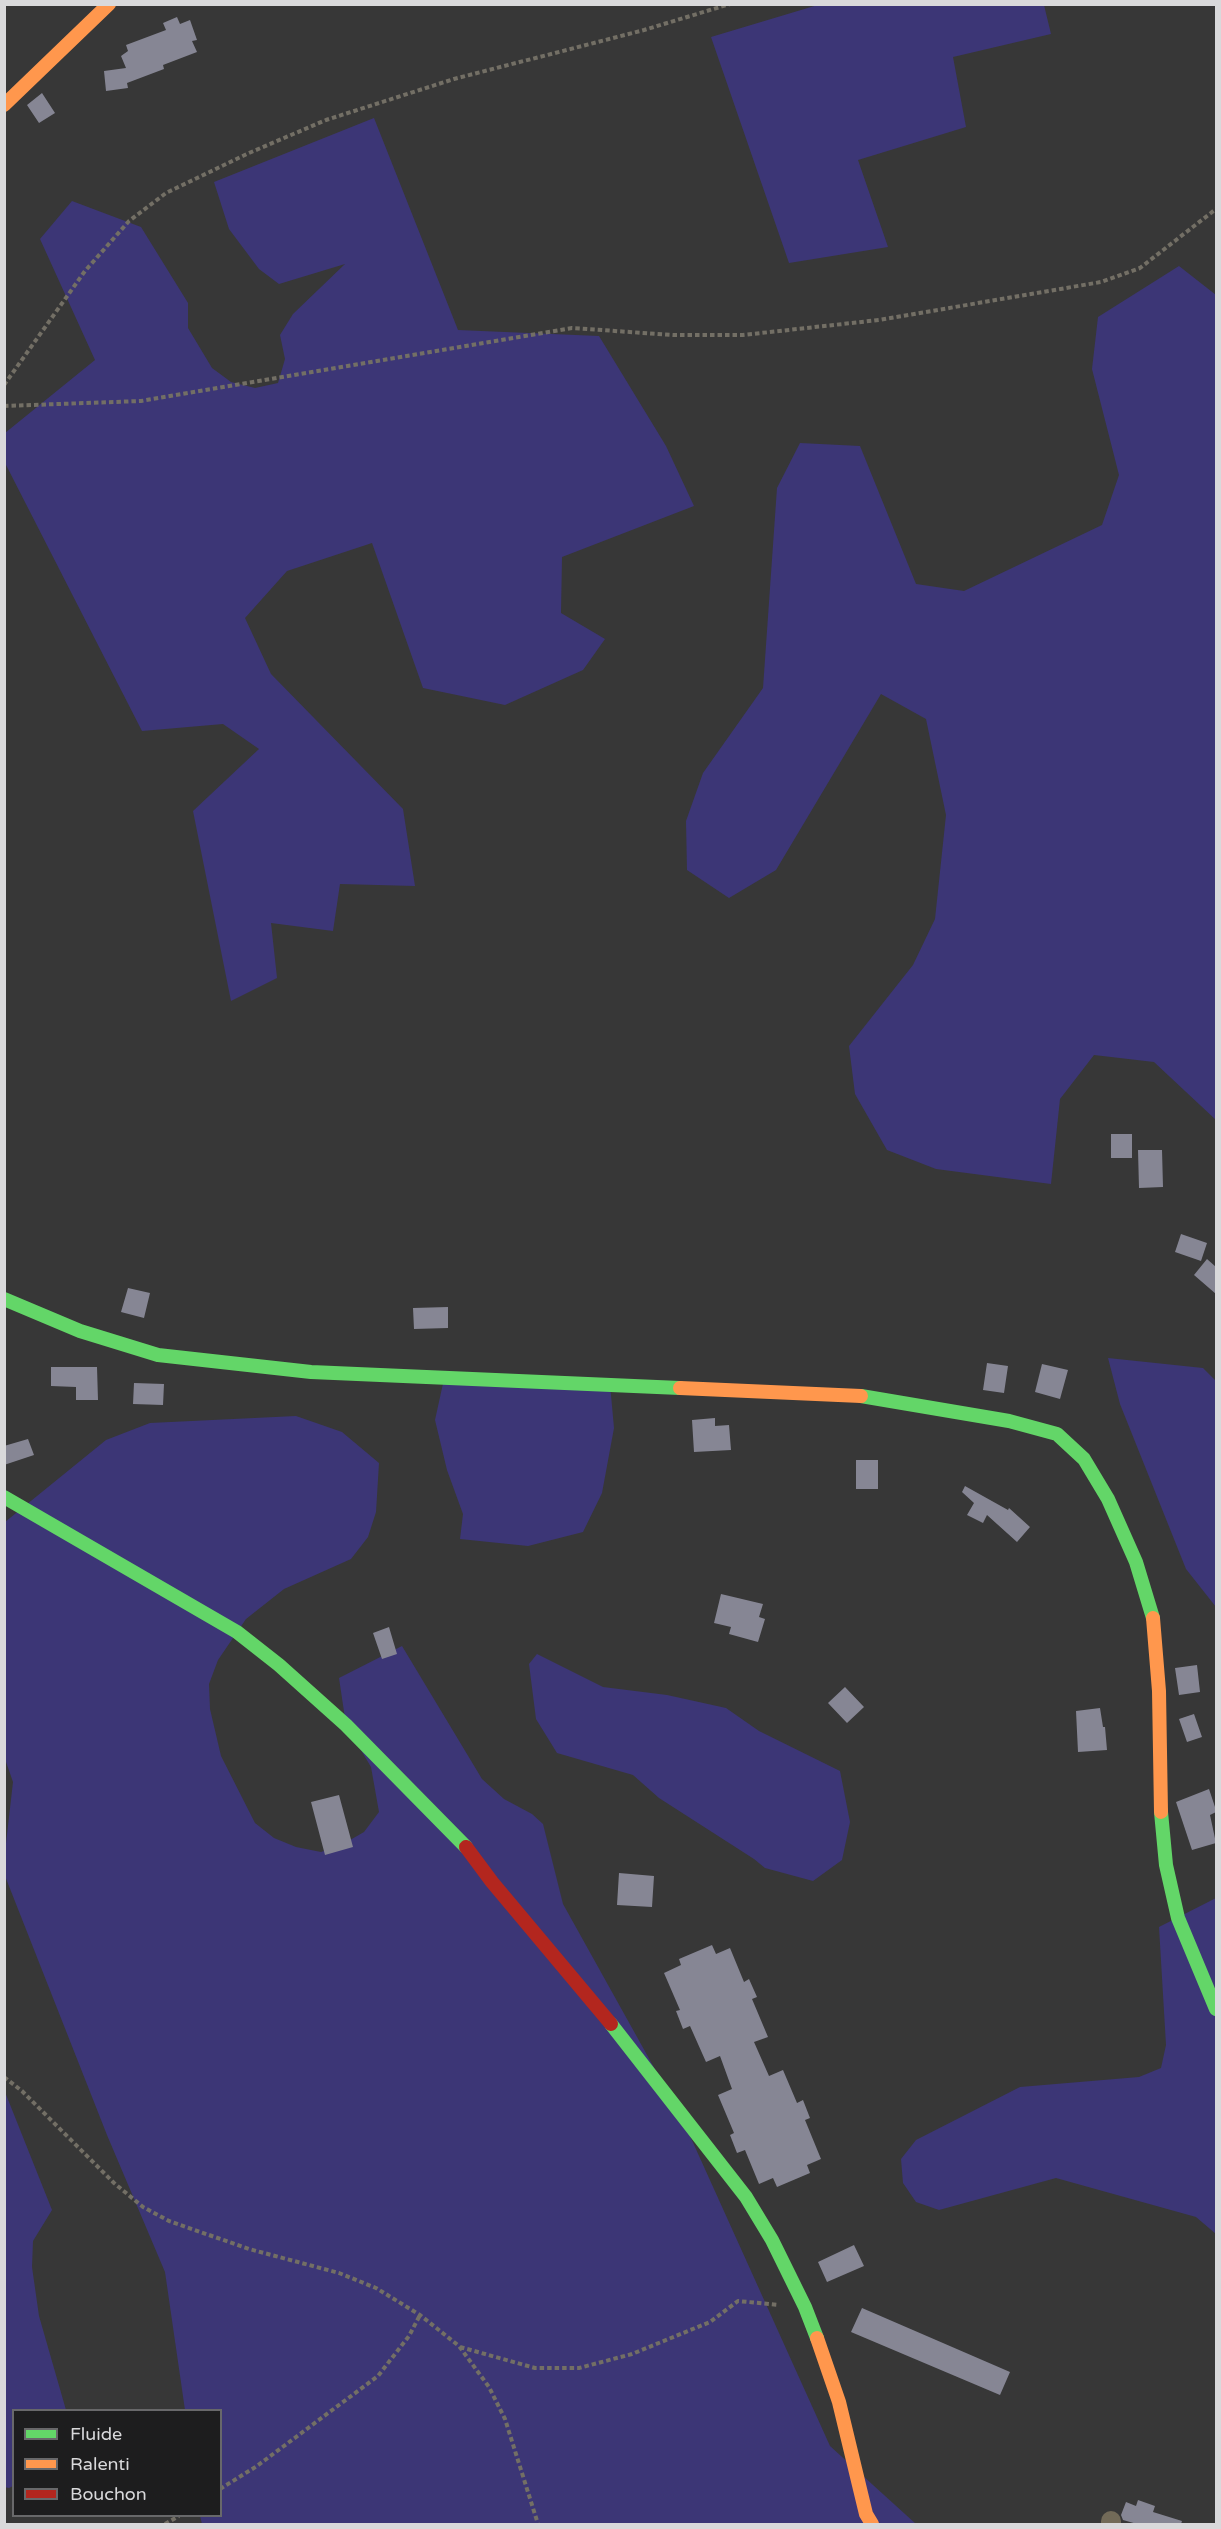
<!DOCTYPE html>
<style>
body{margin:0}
#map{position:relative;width:1221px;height:2529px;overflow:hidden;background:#373737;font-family:"Varela Round",sans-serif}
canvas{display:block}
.frame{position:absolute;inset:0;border:6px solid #d9d9db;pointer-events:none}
.legend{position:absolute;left:12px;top:2409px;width:210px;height:108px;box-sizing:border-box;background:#1d1d1e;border:2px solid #68686a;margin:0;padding:8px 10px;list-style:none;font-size:18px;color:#d9d9db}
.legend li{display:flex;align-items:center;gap:12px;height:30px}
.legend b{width:30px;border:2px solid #68686a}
</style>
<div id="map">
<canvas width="1221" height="2529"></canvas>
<div class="frame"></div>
<ul class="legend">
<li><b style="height:8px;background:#63d668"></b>Fluide</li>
<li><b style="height:8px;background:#ff974d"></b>Ralenti</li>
<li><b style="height:8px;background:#b3261e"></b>Bouchon</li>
</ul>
</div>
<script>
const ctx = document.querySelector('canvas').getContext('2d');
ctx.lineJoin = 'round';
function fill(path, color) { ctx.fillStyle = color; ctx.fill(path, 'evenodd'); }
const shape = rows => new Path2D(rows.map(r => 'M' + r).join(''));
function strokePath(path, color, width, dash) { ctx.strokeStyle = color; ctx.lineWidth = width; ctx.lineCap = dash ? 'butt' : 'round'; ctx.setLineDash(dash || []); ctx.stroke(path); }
fill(shape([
 [821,4,1044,5,1051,34,953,57,966,127,858,160,888,247,789,263,711,37],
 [374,118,458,330,599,336,666,446,694,506,562,557,561,613,605,639,583,670,505,705,423,688,372,543,287,571,245,618,271,674,403,809,415,886,340,884,333,931,271,923,277,978,231,1001,193,811,259,749,223,724,142,731,5,463,5,433,95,360,40,239,72,201,141,227,188,303,188,328,212,368,231,382,255,388,278,383,285,359,280,335,293,314,345,264,279,284,259,269,229,229,214,182],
 [1179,266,1216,295,1216,1120,1154,1062,1094,1055,1060,1099,1051,1184,936,1169,887,1150,855,1094,849,1046,913,965,935,919,946,815,926,719,881,694,776,870,729,898,687,870,686,821,703,773,763,688,777,488,800,443,860,446,916,584,964,591,1102,525,1119,475,1092,369,1098,317],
 [1108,1358,1203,1368,1216,1381,1216,1607,1186,1569,1120,1404],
 [444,1379,610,1384,614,1428,602,1493,583,1532,528,1546,460,1539,463,1514,447,1470,435,1420],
 [296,1416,342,1432,379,1463,376,1512,368,1537,351,1559,284,1589,246,1619,218,1660,209,1684,210,1709,221,1756,255,1823,274,1838,296,1847,321,1852,343,1844,364,1832,379,1812,371,1767,346,1725,339,1678,402,1646,482,1779,504,1799,532,1814,543,1824,563,1904,681,2116,830,2446,916,2524,202,2524,200,2516,220,2516,220,2410,185,2410,165,2272,107,2135,5,1876,5,1852,13,1782,5,1759,5,1522,106,1440,150,1423],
 [537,1654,603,1687,667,1695,726,1708,759,1731,840,1771,850,1822,842,1860,813,1881,765,1868,754,1859,659,1798,633,1775,557,1753,536,1719,529,1664],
 [1216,1898,1216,2234,1196,2217,1056,2178,939,2210,916,2202,903,2183,901,2159,916,2140,1020,2087,1139,2077,1161,2068,1166,2045,1159,1927],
 [5,2092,52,2210,33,2241,32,2267,39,2316,66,2410,14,2410,13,2486,9,2488,4,2487]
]), '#3c3676');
fill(shape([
 [177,17,180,24,190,20,197,40,192,41,197,52,163,65,164,69,127,83,128,88,106,91,104,71,126,68,121,56,128,51,126,45,166,30,163,23],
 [42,93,55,113,39,123,27,105],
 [1111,1134,1132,1134,1132,1158,1111,1158],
 [1138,1150,1162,1150,1163,1187,1139,1188],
 [1181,1234,1207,1243,1201,1261,1175,1252],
 [1207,1259,1216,1267,1216,1294,1194,1275],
 [128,1288,150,1293,144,1318,121,1312],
 [448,1307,448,1328,414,1329,413,1308],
 [987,1363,1008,1366,1004,1393,983,1390],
 [1042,1364,1068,1370,1060,1399,1035,1392],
 [51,1367,97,1367,98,1400,76,1400,76,1387,51,1386],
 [134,1383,164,1384,163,1405,133,1404],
 [715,1418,715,1426,729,1425,731,1450,694,1452,692,1420],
 [28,1439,34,1455,4,1465,4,1446],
 [856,1460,878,1460,878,1489,856,1489],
 [965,1486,1008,1510,1009,1508,1030,1527,1017,1542,987,1515,983,1523,967,1515,974,1503,962,1492],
 [721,1594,763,1604,759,1617,765,1619,758,1642,729,1634,731,1627,714,1623],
 [389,1627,397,1654,382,1659,373,1633],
 [1197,1665,1200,1692,1179,1695,1175,1668],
 [845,1687,864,1707,847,1723,828,1703],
 [1100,1708,1103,1727,1105,1727,1107,1750,1078,1752,1076,1711],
 [1194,1714,1202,1737,1187,1742,1179,1719],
 [1209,1789,1216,1810,1216,1812,1210,1815,1216,1843,1192,1850,1176,1802],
 [339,1795,353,1847,325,1855,311,1802],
 [619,1873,654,1876,652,1907,617,1905],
 [712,1945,716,1954,730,1948,744,1982,749,1979,757,1997,752,1999,768,2037,754,2042,769,2076,783,2070,797,2103,803,2100,810,2118,805,2120,821,2159,807,2165,810,2173,777,2187,773,2178,759,2184,745,2150,737,2153,730,2135,734,2133,718,2095,732,2089,720,2056,706,2062,690,2026,683,2029,676,2011,680,2010,664,1973,681,1965,679,1959],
 [854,2245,864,2266,827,2282,818,2262],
 [862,2308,1010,2372,1000,2395,851,2332],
 [1138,2500,1155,2506,1153,2512,1182,2521,1181,2524,1137,2524,1123,2520,1121,2515,1126,2502,1136,2506]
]), '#868694');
strokePath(shape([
 [4,385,85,271,129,221,166,193,249,153,326,120,454,79,644,30,730,4],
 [4,406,141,401,572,328,673,335,743,335,879,320,1101,282,1140,268,1216,209],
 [4,2077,22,2091,114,2183,143,2207,169,2221,249,2249,339,2273,376,2288,420,2315,459,2346,489,2387,505,2419,538,2524],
 [460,2347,535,2368,579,2368,632,2354,710,2322,738,2301,779,2305],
 [220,2489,257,2466,378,2376,409,2336,420,2315],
 [165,2524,179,2516]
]), '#736f65', 4, [4.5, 3]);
strokePath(shape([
 [1111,2521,1111,2524]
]), '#726a58', 20);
strokePath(shape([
 [4,1299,80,1331,158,1355,311,1372,680,1388],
 [861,1396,1009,1421,1057,1434,1084,1459,1108,1499,1136,1562,1153,1618],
 [4,1497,237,1632,279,1665,346,1725,466,1847],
 [1161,1812,1166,1865,1178,1918,1216,2009],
 [611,2024,746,2197,772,2240,805,2307,817,2338]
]), '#63d668', 14);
strokePath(shape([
 [4,105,109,4],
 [680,1388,861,1396],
 [1153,1618,1159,1691,1161,1812],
 [817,2338,839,2402,866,2514,872,2524]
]), '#ff974d', 14);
strokePath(shape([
 [466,1847,492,1882,611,2024]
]), '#b3261e', 14);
</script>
